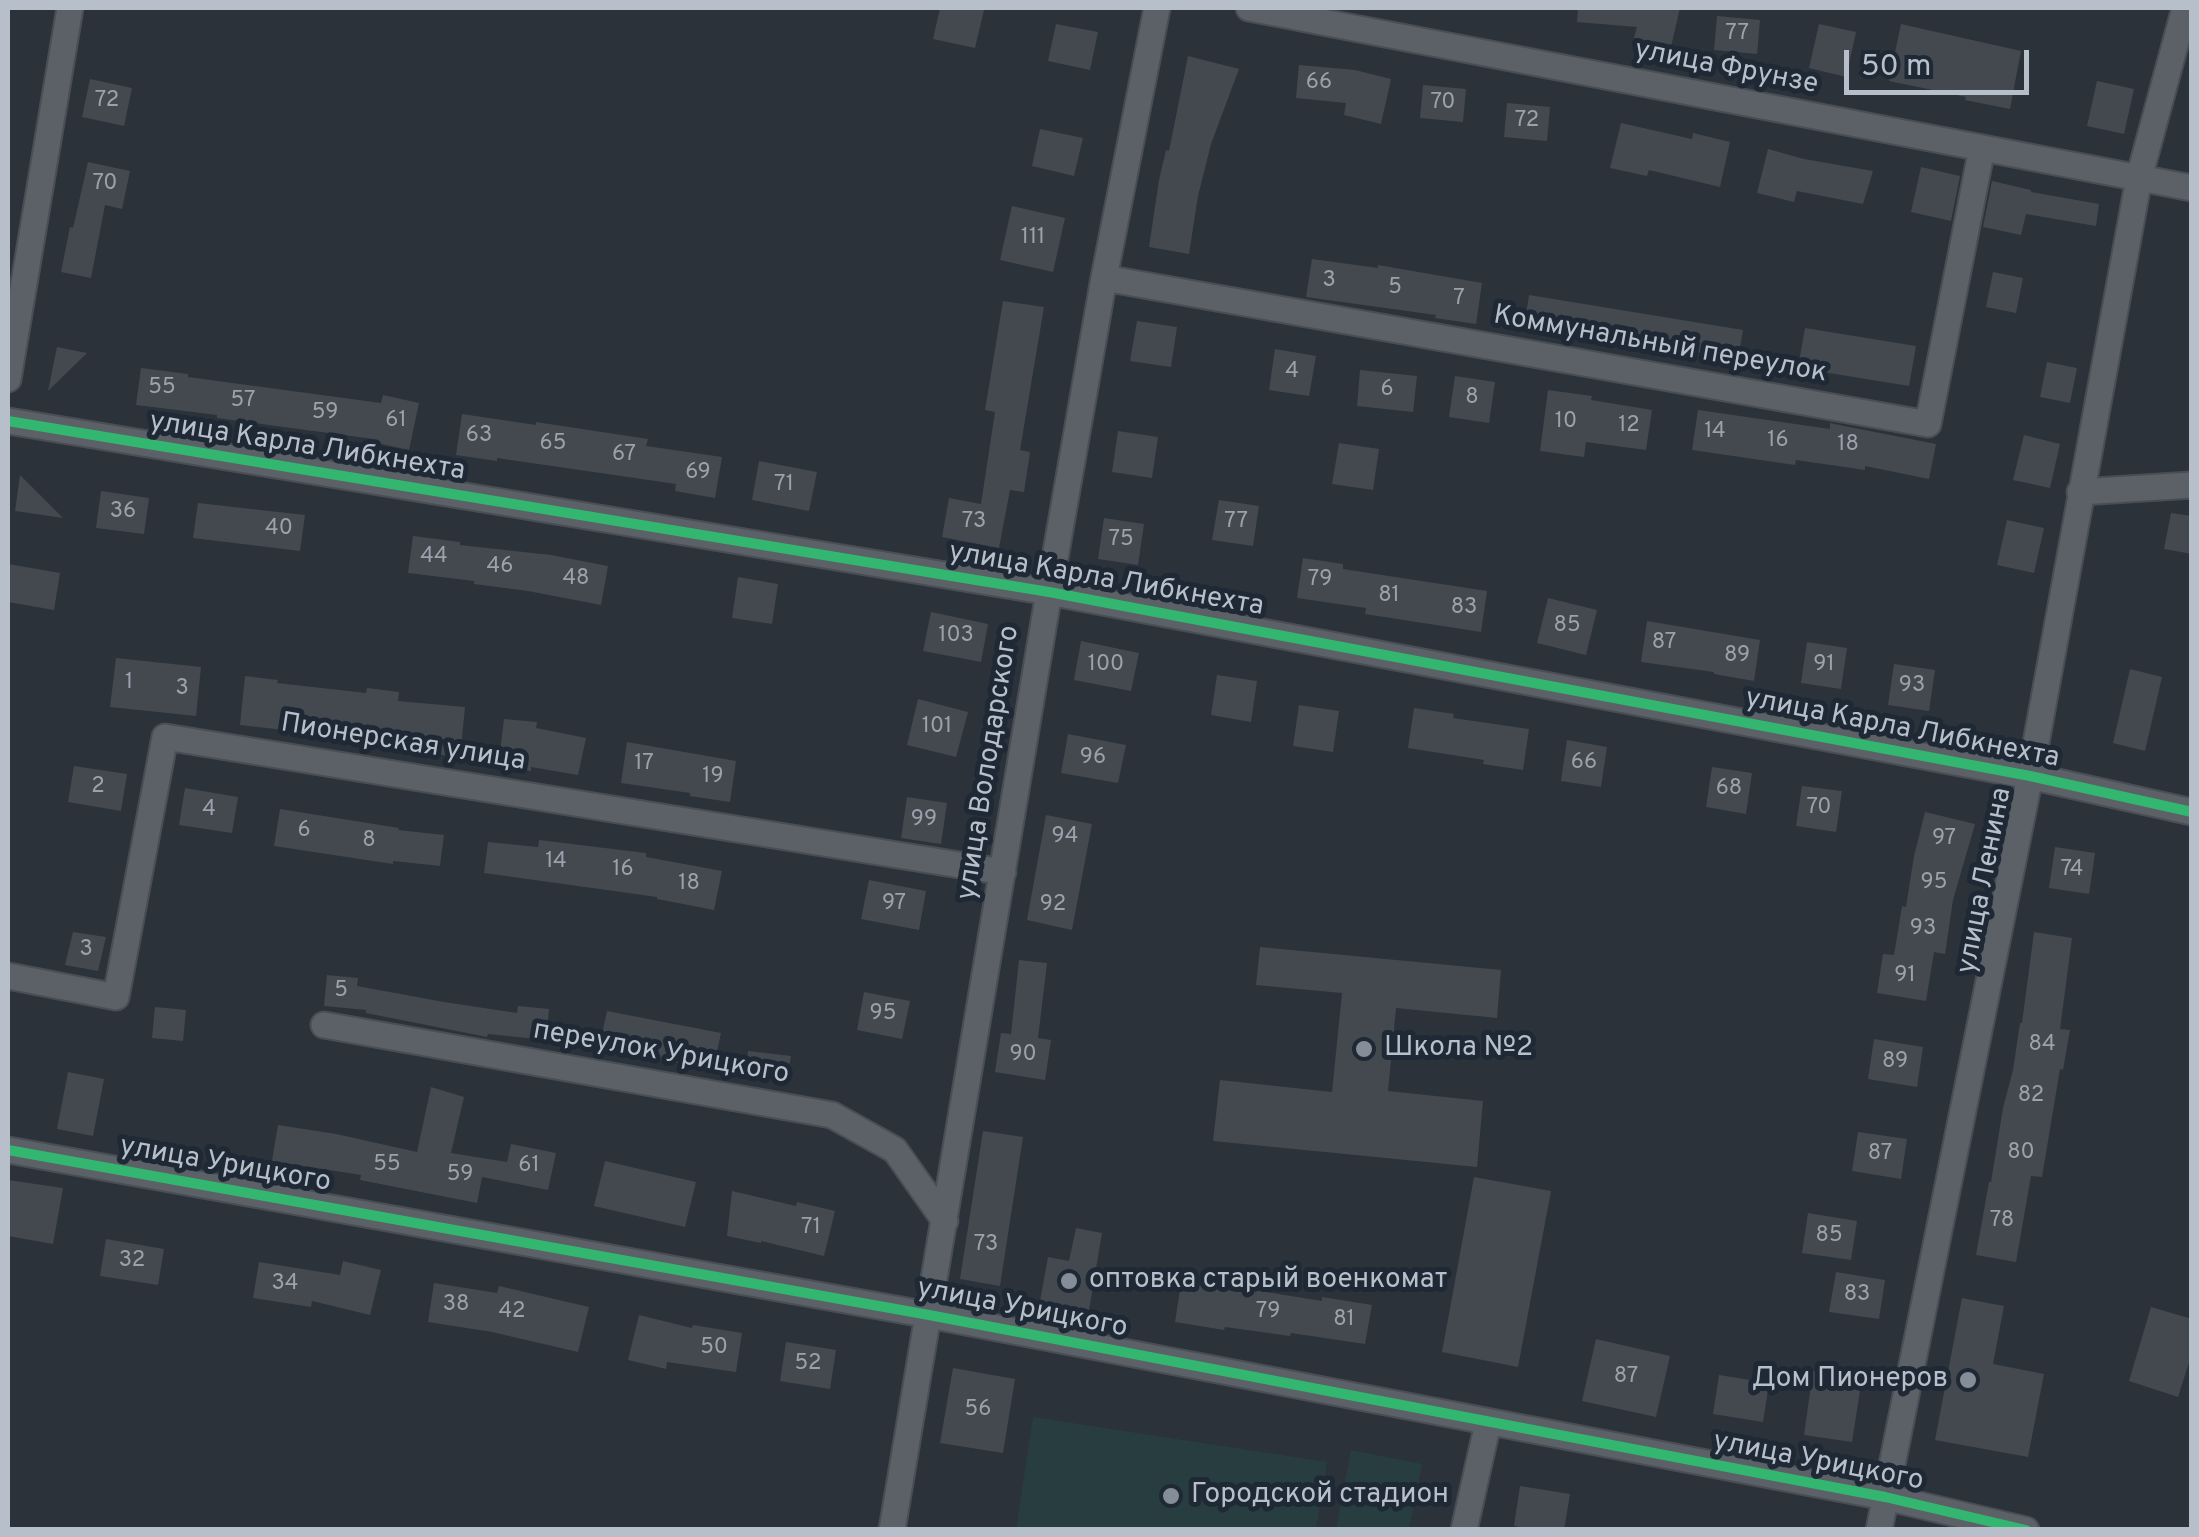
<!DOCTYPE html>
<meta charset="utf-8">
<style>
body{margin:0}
#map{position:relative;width:2199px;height:1537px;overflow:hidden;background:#2b323a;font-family:Overpass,sans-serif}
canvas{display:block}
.frame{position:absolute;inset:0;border:10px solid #b6bfca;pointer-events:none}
.scale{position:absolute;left:1844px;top:50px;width:185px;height:45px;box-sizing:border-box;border:5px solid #b6bfca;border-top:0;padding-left:12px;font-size:30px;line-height:35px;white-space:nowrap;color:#b6bfca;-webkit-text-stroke:8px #1e2935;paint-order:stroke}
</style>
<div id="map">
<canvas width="2199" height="1537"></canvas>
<div class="frame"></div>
<div class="scale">50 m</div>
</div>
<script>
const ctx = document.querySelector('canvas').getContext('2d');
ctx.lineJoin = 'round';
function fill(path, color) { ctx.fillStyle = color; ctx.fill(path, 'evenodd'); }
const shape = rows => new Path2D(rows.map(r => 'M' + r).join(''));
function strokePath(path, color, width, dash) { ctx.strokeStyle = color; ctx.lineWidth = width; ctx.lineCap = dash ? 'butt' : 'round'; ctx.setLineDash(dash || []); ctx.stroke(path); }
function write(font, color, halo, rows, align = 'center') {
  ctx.font = font + ' Overpass,sans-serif'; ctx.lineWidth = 10; ctx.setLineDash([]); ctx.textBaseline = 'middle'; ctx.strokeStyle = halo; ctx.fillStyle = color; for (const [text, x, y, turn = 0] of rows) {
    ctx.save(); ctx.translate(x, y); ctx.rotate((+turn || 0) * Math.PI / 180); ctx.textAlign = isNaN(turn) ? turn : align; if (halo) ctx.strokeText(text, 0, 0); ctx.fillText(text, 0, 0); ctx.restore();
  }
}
fill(shape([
 [1033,1417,1327,1462,1316,1529,1016,1529],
 [1351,1450,1422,1464,1409,1529,1336,1529]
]), '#283d40');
fill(shape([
 [940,8,972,8,984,10,975,48,933,39],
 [1578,8,1680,8,1671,47,1634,38,1637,27,1577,22],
 [1717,16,1760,20,1757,54,1714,50],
 [1056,24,1098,32,1090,70,1048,61],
 [1819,24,1856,32,1846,77,1809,68],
 [1901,24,2021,51,2010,109,1965,100,1966,97,1889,81],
 [1188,56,1239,69,1211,144,1198,196,1189,254,1149,247,1159,180,1166,150,1169,151],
 [1299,65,1355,70,1391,79,1381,124,1344,115,1346,103,1296,98],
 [90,79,132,88,124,126,82,117],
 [2097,81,2134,89,2124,134,2087,126],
 [1423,85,1466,89,1463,122,1420,118],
 [1507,103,1550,107,1547,141,1504,137],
 [1621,123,1692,139,1693,133,1730,142,1720,187,1649,170,1647,176,1610,168],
 [1040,129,1083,138,1074,176,1032,166],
 [1768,149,1804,159,1873,171,1863,204,1797,191,1794,202,1757,193],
 [88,162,130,171,122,209,105,205,91,278,61,272,70,227,73,228],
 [1921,167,1960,176,1951,221,1911,212],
 [1992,181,2031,190,2031,192,2099,204,2096,226,2026,214,2021,235,1983,227],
 [1012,206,1065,218,1053,272,1000,260],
 [1312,259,1378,268,1378,265,1482,283,1476,324,1435,318,1436,315,1306,297],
 [1993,272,2023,278,2016,313,1986,307],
 [1529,295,1743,330,1738,359,1612,339,1611,343,1524,329],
 [1003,301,1044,307,1020,450,1030,452,1024,492,1010,490,999,548,942,537,949,498,981,504,995,412,985,410],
 [1137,321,1177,327,1171,367,1130,361],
 [1805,328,1916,346,1909,386,1798,368],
 [57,347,87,353,48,391],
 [1275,349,1316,356,1309,396,1269,390],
 [2047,362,2077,368,2070,403,2040,397],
 [141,368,188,374,188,377,381,403,383,395,419,403,409,450,373,442,373,439,217,418,217,415,136,405],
 [1360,370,1417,376,1413,412,1357,406],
 [1455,376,1495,382,1489,423,1449,417],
 [1548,390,1592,396,1591,400,1652,410,1646,450,1586,442,1584,457,1540,451],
 [1698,410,1830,429,1830,423,1834,424,1936,444,1929,479,1865,466,1865,470,1796,460,1795,465,1692,450],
 [462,414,536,425,536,422,648,439,646,446,722,457,715,498,675,491,676,484,497,458,497,461,456,455],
 [1118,431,1158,437,1152,478,1112,472],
 [2024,435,2060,444,2050,488,2013,480],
 [1339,443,1379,449,1373,490,1332,484],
 [759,461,817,472,809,511,752,500],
 [20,475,63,518,15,511],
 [101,491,149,498,144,534,96,528],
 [1219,500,1259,506,1253,546,1212,540],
 [198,503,305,515,300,551,193,538],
 [2171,513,2192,516,2192,554,2164,549],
 [1104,518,1144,524,1138,565,1098,559],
 [2007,520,2044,528,2034,573,1997,565],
 [413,536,460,542,460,545,551,555,608,566,601,605,528,591,474,584,474,581,408,573],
 [1303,558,1343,564,1343,569,1487,591,1481,632,1365,614,1366,608,1297,598],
 [8,564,60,573,54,610,8,602],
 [738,577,778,584,772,624,732,618],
 [1548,598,1597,610,1586,655,1537,643],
 [931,612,988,624,981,662,923,651],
 [1647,621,1760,640,1754,681,1714,674,1714,672,1641,662],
 [1081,641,1139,653,1131,691,1074,680],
 [1807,642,1847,648,1841,689,1801,683],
 [116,658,201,667,196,716,110,707],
 [1894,664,1935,670,1929,711,1888,705],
 [2130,669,2162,677,2145,751,2113,743],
 [1217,675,1257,681,1251,722,1211,715],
 [245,676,278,680,277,683,366,693,367,688,399,692,398,701,465,707,460,757,427,753,428,745,327,733,327,738,294,735,294,731,240,725],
 [918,699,968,712,956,757,907,745],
 [1299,705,1339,711,1333,752,1293,746],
 [1414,708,1454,714,1453,718,1529,729,1523,770,1483,764,1484,760,1408,748],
 [504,719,537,722,536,728,586,738,578,775,531,767,531,771,498,768],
 [1068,734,1126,745,1118,783,1061,773],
 [1567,740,1607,747,1601,787,1561,781],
 [627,742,736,761,730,802,690,796,690,793,621,783],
 [74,766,127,774,121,811,68,802],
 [1712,767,1752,773,1746,814,1706,807],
 [1802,786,1842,791,1836,832,1796,826],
 [185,788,238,797,232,833,179,825],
 [907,797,947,803,941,844,901,838],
 [280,809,399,828,398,830,444,835,440,866,393,861,393,864,274,846],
 [1925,812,1975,824,1953,900,1945,954,1934,952,1926,1001,1877,993,1883,954,1894,955,1902,906,1906,907,1914,856],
 [1046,815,1092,824,1072,930,1027,920],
 [539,840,646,853,646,857,722,871,714,910,657,899,657,897,484,873,488,842,538,847],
 [2055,847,2095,853,2089,894,2049,888],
 [869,880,926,891,919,930,861,919],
 [73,932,106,937,98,971,65,965],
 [2034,932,2072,938,2060,1029,2070,1030,2063,1070,2060,1069,2042,1177,2031,1176,2016,1262,1976,1255,1989,1182,1991,1182,2003,1108,2013,1070,2020,1023,2022,1023],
 [1260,947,1501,970,1497,1018,1396,1008,1388,1091,1483,1101,1477,1167,1213,1141,1220,1080,1332,1092,1342,993,1256,985],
 [1019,960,1047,963,1038,1038,1051,1040,1045,1080,995,1072,1001,1033,1011,1034],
 [327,975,358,978,357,986,444,1002,517,1013,518,1006,549,1009,546,1040,488,1034,487,1037,366,1013,366,1010,324,1006],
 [864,992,910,1001,902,1039,857,1030],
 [155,1007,186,1010,183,1041,152,1038],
 [607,1011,721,1033,713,1070,599,1048],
 [1874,1039,1923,1047,1917,1087,1868,1079],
 [748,1051,791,1056,787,1078,746,1070],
 [68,1072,104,1079,93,1136,57,1129],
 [431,1087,464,1097,451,1153,507,1162,511,1144,556,1153,548,1190,482,1177,477,1203,360,1180,361,1175,272,1161,278,1125,336,1134,417,1152],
 [983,1131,1023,1137,1000,1286,960,1279],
 [1858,1132,1907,1139,1901,1179,1852,1171],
 [605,1161,696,1182,685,1227,594,1206],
 [1474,1177,1551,1191,1518,1367,1442,1352],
 [8,1180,63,1188,53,1244,8,1236],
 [732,1191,796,1206,797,1202,835,1211,824,1256,761,1241,761,1243,727,1236],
 [1808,1213,1857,1221,1851,1260,1802,1253],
 [1076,1228,1102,1233,1089,1310,1040,1301,1048,1257,1069,1261],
 [106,1239,164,1249,158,1285,100,1276],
 [343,1261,381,1270,370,1315,312,1301,311,1307,253,1298,259,1262,340,1275],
 [1836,1272,1885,1280,1879,1319,1829,1312],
 [434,1283,497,1293,499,1286,589,1307,578,1352,492,1332,428,1322],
 [1181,1283,1246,1293,1247,1289,1322,1301,1322,1297,1372,1305,1365,1344,1291,1333,1290,1336,1225,1327,1224,1330,1175,1322],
 [1962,1298,2004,1306,1993,1364,2044,1374,2028,1457,1935,1440],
 [2151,1307,2192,1319,2192,1353,2178,1397,2129,1381],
 [639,1315,692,1328,693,1325,742,1333,736,1372,667,1362,666,1369,628,1360],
 [1596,1339,1670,1356,1656,1417,1582,1401],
 [786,1342,836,1350,830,1389,780,1381],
 [953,1368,1015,1379,1003,1453,940,1443],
 [1813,1371,1862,1378,1852,1442,1804,1435],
 [1719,1375,1769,1383,1763,1422,1713,1414],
 [1520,1486,1570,1494,1564,1530,1538,1530,1514,1526]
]), '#444950');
const minor = shape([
 [1249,8,2192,188],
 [1104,278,1928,424,1982,148],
 [8,379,70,8],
 [8,421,1049,592,2030,776,2192,812],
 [2080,492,2192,485],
 [8,976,116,997,165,737,1003,872],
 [324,1025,832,1115,895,1150,945,1221],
 [8,1150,929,1315,1885,1497,2026,1530],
 [892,1530,1049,592,1104,278,1157,8],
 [1464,1530,1488,1423],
 [1879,1530,2030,776,2139,178,2185,8]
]);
strokePath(minor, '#494e54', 29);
strokePath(minor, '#5c6067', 25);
strokePath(shape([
 [8,421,1049,592,2030,776,2192,812],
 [8,1150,929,1315,1885,1497,2026,1530]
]), '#33b770', 10);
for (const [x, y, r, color] of [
 [1364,1049,10,"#858e98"],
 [1069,1281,10,"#858e98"],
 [1968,1380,10,"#858e98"],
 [1171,1496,10,"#858e98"]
]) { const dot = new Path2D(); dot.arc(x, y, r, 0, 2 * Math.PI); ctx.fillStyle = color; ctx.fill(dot); strokePath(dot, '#1e2935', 4); }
write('22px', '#9aa2ac', null, [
 ["77",1737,35],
 ["66",1319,84],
 ["72",107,102],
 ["70",1443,104],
 ["72",1527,122],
 ["70",105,185],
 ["111",1033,239],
 ["3",1329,282],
 ["5",1395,289],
 ["7",1459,300],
 ["4",1292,373],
 ["55",162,389],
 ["6",1387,391],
 ["8",1472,399],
 ["57",243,402],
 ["59",325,414],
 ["61",396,422],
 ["10",1566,423],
 ["12",1629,427],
 ["14",1715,433],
 ["63",479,437],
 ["16",1778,442],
 ["65",553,445],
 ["18",1848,446],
 ["67",624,456],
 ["69",698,474],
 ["71",784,486],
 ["36",123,513],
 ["73",974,523],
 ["77",1236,523],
 ["40",279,530],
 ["75",1121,541],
 ["44",434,558],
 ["46",500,568],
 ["48",576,580],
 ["79",1320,581],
 ["81",1389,597],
 ["83",1464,609],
 ["85",1567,627],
 ["103",956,637],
 ["87",1664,644],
 ["89",1737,657],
 ["100",1106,666],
 ["91",1824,666],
 ["1",129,684],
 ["93",1912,687],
 ["3",182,690],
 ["101",937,728],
 ["96",1093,759],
 ["66",1584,764],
 ["17",644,765],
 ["19",713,778],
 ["2",98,788],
 ["68",1729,790],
 ["70",1819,809],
 ["4",209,811],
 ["99",924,821],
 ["6",304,832],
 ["94",1065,838],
 ["97",1944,840],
 ["8",369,842],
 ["14",556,863],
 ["16",623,871],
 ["74",2072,871],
 ["95",1934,884],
 ["18",689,885],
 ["97",894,905],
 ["92",1053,906],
 ["93",1923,930],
 ["3",86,951],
 ["91",1905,977],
 ["5",341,992],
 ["95",883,1015],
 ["84",2042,1046],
 ["90",1023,1056],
 ["89",1895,1063],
 ["82",2031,1097],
 ["80",2021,1154],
 ["87",1880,1155],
 ["55",387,1166],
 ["61",529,1167],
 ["59",460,1176],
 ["78",2002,1222],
 ["71",811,1229],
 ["85",1829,1237],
 ["73",986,1246],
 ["32",132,1262],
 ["34",285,1285],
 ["83",1857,1296],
 ["38",456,1306],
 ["42",512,1313],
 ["79",1268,1313],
 ["81",1344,1321],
 ["50",714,1349],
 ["52",808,1365],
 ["87",1626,1378],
 ["56",978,1411]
]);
write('28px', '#b6bfca', '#1e2935', [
 ["улица Фрунзе",1726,69,11],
 ["Коммунальный переулок",1660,346,10],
 ["улица Карла Либкнехта",307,448,9],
 ["улица Карла Либкнехта",1106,581,10],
 ["улица Карла Либкнехта",1902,730,11],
 ["Пионерская улица",403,744,9],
 ["улица Володарского",990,763,-81],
 ["улица Ленина",1986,881,-79],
 ["переулок Урицкого",661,1054,10],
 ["улица Урицкого",225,1166,10],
 ["улица Урицкого",1022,1310,11],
 ["улица Урицкого",1818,1463,11]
]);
write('28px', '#b6bfca', '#1e2935', [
 ["Школа №2",1384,1049],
 ["оптовка старый военкомат",1089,1281],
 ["Дом Пионеров",1948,1380,"right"],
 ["Городской стадион",1191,1496]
], 'left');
</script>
